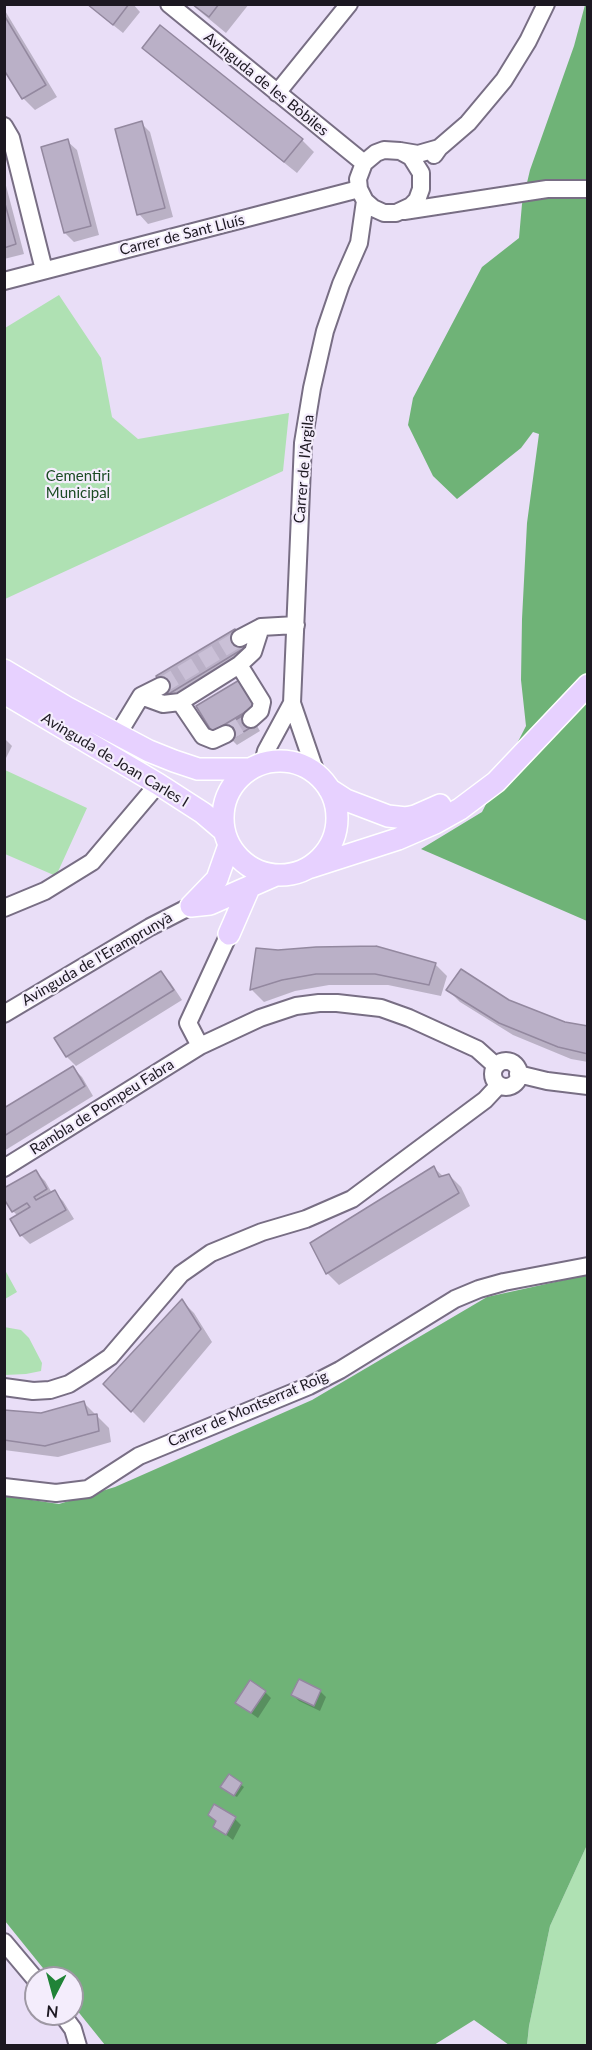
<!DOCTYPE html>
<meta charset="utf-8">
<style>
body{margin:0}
#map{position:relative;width:592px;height:2050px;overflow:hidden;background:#e9def7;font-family:Lato,sans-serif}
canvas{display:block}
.frame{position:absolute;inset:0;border:6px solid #1c1821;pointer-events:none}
.north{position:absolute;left:24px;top:1966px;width:60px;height:60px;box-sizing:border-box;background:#f4edfc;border:2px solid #9e98a4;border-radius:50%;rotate:186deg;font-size:16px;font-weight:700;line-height:24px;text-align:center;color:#1c1821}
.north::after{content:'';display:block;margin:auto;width:21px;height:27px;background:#208337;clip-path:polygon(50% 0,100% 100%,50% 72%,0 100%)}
</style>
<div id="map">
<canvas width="592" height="2050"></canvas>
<div class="frame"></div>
<div class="north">N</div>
</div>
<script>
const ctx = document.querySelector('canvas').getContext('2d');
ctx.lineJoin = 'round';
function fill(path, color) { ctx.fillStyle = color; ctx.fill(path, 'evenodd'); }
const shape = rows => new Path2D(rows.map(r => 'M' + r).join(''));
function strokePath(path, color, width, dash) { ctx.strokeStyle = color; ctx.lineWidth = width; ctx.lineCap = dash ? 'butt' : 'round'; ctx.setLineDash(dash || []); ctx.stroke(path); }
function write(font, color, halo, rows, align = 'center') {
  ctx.font = font + ' Lato,sans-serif'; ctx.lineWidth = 4.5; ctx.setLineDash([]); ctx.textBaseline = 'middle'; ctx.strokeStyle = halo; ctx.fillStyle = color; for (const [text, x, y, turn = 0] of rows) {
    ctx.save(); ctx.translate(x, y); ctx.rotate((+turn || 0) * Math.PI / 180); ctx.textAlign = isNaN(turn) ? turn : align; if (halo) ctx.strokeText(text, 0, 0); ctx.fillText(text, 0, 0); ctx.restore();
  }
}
fill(shape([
 [59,295,101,358,112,417,138,439,289,413,283,471,5,599,5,328],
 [5,770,87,808,56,876,5,854],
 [5,1270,17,1292,5,1299,4,1299],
 [4,1327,21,1330,29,1338,42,1363,41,1371,26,1374,5,1375],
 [587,1845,587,2045,527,2046,529,2026,550,1926]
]), '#afe1b3');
fill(shape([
 [585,5,587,5,587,921,421,849,482,812,526,726,521,680,522,619,527,523,539,434,533,432,521,448,457,499,433,476,408,425,413,398,482,267,519,238,522,204,530,170,574,46],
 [587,1275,587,1845,550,1926,529,2026,527,2045,509,2045,474,2020,434,2045,105,2045,72,2004,72,1978,51,1978,5,1921,5,1496,59,1504,115,1487,312,1400,487,1297]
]), '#6fb377');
fill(shape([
 [87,4,133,4,140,12,123,33],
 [191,4,249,4,226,33],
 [4,9,57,97,35,110,23,98,4,67],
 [156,60,302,140,314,152,297,173],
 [141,123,150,132,173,217,148,224,139,214],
 [67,141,77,150,99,235,74,242,65,233],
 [4,178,24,254,4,259],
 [237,633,247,650,171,696,168,694],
 [241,681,254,721,260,731,237,745,231,739,213,731],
 [4,738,12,746,4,762],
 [257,949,435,964,447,976,441,996,388,985,329,985,295,991,264,1002,252,990],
 [161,973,170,982,182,1000,76,1066,67,1057,56,1038],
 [448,990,509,1001,565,1023,588,1028,588,1062,571,1059,513,1035,460,1002],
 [73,1068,82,1077,93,1096,4,1151,4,1110],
 [434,1168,444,1177,449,1175,461,1187,470,1206,339,1285,327,1273,312,1244],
 [35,1171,45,1181,52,1193,54,1192,63,1201,74,1219,30,1244,21,1235,18,1216,13,1211],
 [182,1301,194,1313,212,1342,144,1423,105,1384],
 [84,1403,109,1428,111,1442,58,1457,4,1450,4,1411,41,1414],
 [320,1691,326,1697,320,1711,299,1701,293,1695],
 [265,1692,271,1698,258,1718,236,1703],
 [229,1776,244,1787,237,1797,225,1790],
 [214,1807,235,1819,241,1825,233,1840,215,1826,217,1822,209,1815]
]), '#0003');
const building = shape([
 [87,4,129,4,113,25,87,4],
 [192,4,219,4,209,17,192,4],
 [4,15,46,85,22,99,4,70,4,15],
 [160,25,303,139,284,162,142,48,160,25],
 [142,121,165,208,137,215,115,129,142,121],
 [68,139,91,226,64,233,41,147,68,139],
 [4,200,16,244,4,248,4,200],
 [235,629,246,647,167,695,156,676,235,629],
 [241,679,257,705,212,732,196,706,241,679],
 [247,713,255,725,230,740,222,728,247,713],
 [376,946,436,963,429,985,375,974,316,974,282,980,250,990,256,948,278,950,316,947,376,946],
 [461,969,509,1000,565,1022,588,1026,588,1054,558,1047,499,1023,446,990,461,969],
 [161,971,174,990,66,1057,54,1038,161,971],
 [73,1066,85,1086,4,1136,4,1108,73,1066],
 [434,1166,439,1177,449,1174,459,1193,326,1274,310,1243,434,1166],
 [36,1170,47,1189,34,1197,36,1200,55,1190,66,1210,20,1236,10,1219,30,1207,27,1203,12,1212,4,1199,4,1188,36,1170],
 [182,1299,201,1329,131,1412,103,1384,182,1299],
 [84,1401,88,1415,97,1414,99,1431,45,1446,4,1440,4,1410,41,1413,84,1401],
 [299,1679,321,1690,314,1706,291,1695,299,1679],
 [250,1680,266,1691,251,1713,235,1703,250,1680],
 [229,1774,242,1783,234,1796,220,1787,229,1774],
 [214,1804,236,1817,226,1835,213,1827,216,1821,208,1815,214,1804]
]);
fill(building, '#bab0c7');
strokePath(building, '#93889f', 1.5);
strokePath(shape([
 [161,686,240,638],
 [226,734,251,719]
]), '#cac0d7', 16, [16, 8]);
const minor = shape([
 [169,4,364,163],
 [277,93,349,4],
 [4,126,11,138,44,270],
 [400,151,411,157,421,173,421,189,417,200,411,206,396,213,384,213,373,208,365,201,359,189,358,179,364,163,376,153,384,150,400,151,418,154,439,148],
 [434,155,439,148,468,123,504,80,528,41,546,4],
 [404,211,547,189,588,189],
 [4,281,359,189],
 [240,638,261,627,296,625],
 [239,665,253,652,261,627],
 [141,696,163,704,180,702],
 [118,734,141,696,161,686],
 [226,734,213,740,203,736,180,702,239,665,262,702,260,711,251,719],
 [263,763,266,751,292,703],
 [316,773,292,703,303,443,312,388,325,331,341,284,359,243,365,201],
 [4,908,45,891,92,862,158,784],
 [4,1014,150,927,191,906],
 [200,1046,188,1023,229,934],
 '493 1074a13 13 0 1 1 26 0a13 13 0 1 1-26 0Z',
 [518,1074,547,1081,588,1086],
 [4,1168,200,1046,260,1018,296,1006,319,1003,337,1003,381,1008,409,1018,477,1049,496,1066],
 [4,1387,33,1391,50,1390,69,1384,88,1372,110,1357,181,1274,211,1253,262,1232,306,1219,352,1199,485,1100,499,1085],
 [4,1487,56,1493,88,1489,139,1456,309,1386,340,1370,455,1299,479,1289,504,1282,588,1266],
 [4,1942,36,1980],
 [62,2014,73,2029,78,2046]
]);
const major = shape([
 [4,670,66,707,149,751,174,761,198,769,249,769],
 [4,693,158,784,203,813,223,830],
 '223 818a57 57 0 1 1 114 0a57 57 0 1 1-114 0Z',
 [329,789,346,800,388,816,406,818,415,816,440,805],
 [311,867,398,839,435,823,460,809,496,782,588,685],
 [191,906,210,904,276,875],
 [191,906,217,879,229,845],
 [229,934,249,888]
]);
strokePath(minor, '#786e84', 20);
strokePath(major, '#fff', 24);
strokePath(minor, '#fff', 16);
strokePath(major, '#e7d1ff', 21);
write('15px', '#1c1821', '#f4edfc', [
 ["Avinguda de les Bòbiles",266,84,39],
 ["Carrer de Sant Lluís",182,235,-14],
 ["Carrer de l'Argila",304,469,-85],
 ["Avinguda de Joan Carles I",115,760,31],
 ["Avinguda de l'Eramprunyà",97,959,-30],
 ["Rambla de Pompeu Fabra",102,1107,-32],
 ["Carrer de Montserrat Roig",248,1409,-23]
]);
write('15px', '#1b4b23', '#f4edfc', [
 ["Cementiri",78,476],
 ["Municipal",78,493]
]);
</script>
